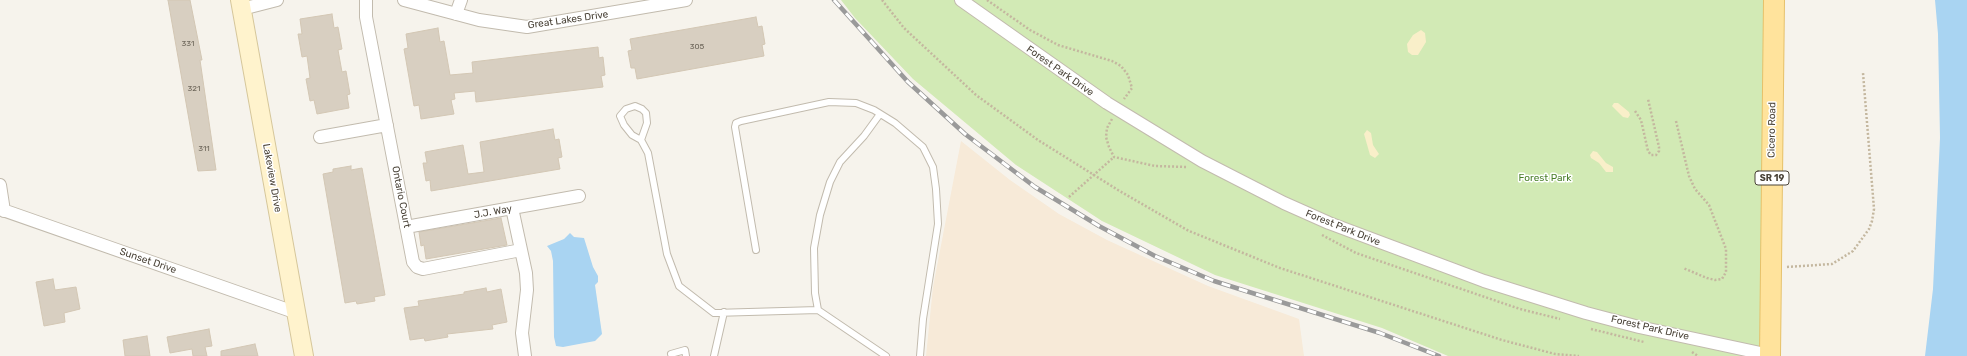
<!DOCTYPE html>
<style>
body{margin:0}
canvas{display:block;background:#f6f3ec}
</style>
<canvas width="1967" height="356"></canvas>
<script>
const ctx = document.querySelector('canvas').getContext('2d');
ctx.lineJoin = 'round';
function fill(path, color) { ctx.fillStyle = color; ctx.fill(path, 'evenodd'); }
const shape = rows => new Path2D(rows.map(r => 'M' + r).join(''));
function strokePath(path, color, width, dash) { ctx.strokeStyle = color; ctx.lineWidth = width; ctx.lineCap = dash ? 'butt' : 'round'; ctx.setLineDash(dash || []); ctx.stroke(path); }
function write(font, color, halo, rows, align = 'center') {
  ctx.font = font + ' Rubik,sans-serif'; ctx.lineWidth = 3; ctx.setLineDash([]); ctx.textBaseline = 'middle'; ctx.strokeStyle = halo; ctx.fillStyle = color; for (const [text, x, y, turn = 0] of rows) {
    ctx.save(); ctx.translate(x, y); ctx.rotate((+turn || 0) * Math.PI / 180); ctx.textAlign = isNaN(turn) ? turn : align; if (halo) ctx.strokeText(text, 0, 0); ctx.fillText(text, 0, 0); ctx.restore();
  }
}
fill(shape([
 [961,141,1010,180,1059,214,1107,240,1208,286,1299,319,1304,356,926,356,933,287]
]), '#f7ead8');
fill(shape([
 [841,0,1772,0,1767,356,1448,356,1382,328,1215,275,1102,221,1016,165,913,79,855,18]
]), '#d2eab5');
fill(shape([
 [1421,30,1425,33,1426,42,1418,55,1412,55,1408,52,1407,44,1413,35],
 [1614,103,1618,103,1629,112,1630,115,1628,118,1623,117,1612,106],
 [1367,130,1371,133,1373,145,1379,154,1375,158,1370,155,1364,134],
 [1593,151,1597,152,1606,163,1613,167,1613,172,1606,172,1599,163,1591,158,1590,155]
]), '#f9efc9');
fill(shape([
 [1935,0,1967,0,1967,356,1925,356,1933,289,1940,138,1938,34],
 [570,233,574,237,584,238,593,267,598,276,598,282,595,285,602,334,595,341,563,347,556,346,554,337,553,261,551,251,547,246,564,239]
]), '#a9d4f2');
const building = shape([
 [168,0,190,0,202,60,200,60,216,170,198,171,168,0],
 [332,14,334,28,338,27,342,49,338,50,342,72,346,71,350,94,347,95,349,108,317,114,314,100,310,101,306,79,310,78,307,56,302,57,298,34,302,34,300,19,332,14],
 [756,17,758,27,762,26,765,44,762,45,764,56,637,79,635,68,631,68,628,51,632,50,630,39,756,17],
 [438,28,440,42,444,41,450,75,473,73,472,62,598,47,599,58,603,57,605,75,601,76,603,87,476,102,475,91,454,93,455,99,451,100,454,114,421,119,419,105,414,106,404,49,408,48,406,34,438,28],
 [553,129,555,140,559,139,562,157,558,158,560,169,431,191,430,180,426,181,423,163,427,163,425,152,463,145,468,174,484,172,480,142,553,129],
 [351,166,351,170,362,168,385,295,374,297,375,301,357,304,356,301,345,303,323,174,333,172,333,169,351,166],
 [501,218,507,245,426,259,424,245,421,246,419,232,501,218],
 [53,279,55,290,76,287,80,309,64,313,65,322,44,326,36,282,53,279],
 [486,288,487,292,501,289,507,322,492,325,493,329,447,334,448,337,425,341,424,338,410,340,404,308,419,306,418,301,464,294,464,292,486,288],
 [209,329,212,346,205,347,207,356,193,356,192,349,170,353,167,337,209,329],
 [147,336,150,356,125,356,123,340,147,336],
 [255,344,258,356,221,356,221,351,255,344]
]);
fill(building, '#d8cfc1');
strokePath(building, '#d3c7b4', 1);
const lane = shape([
 [880,114,864,136,840,162,830,182,820,215,814,248,815,293,818,310,886,356],
 [641,140,647,123,646,113,642,109,635,106,626,109,620,116,624,125,632,135,641,140,648,153,667,254,679,286,714,313,818,310],
 [756,250,735,127,736,123,741,121,829,102,856,103,874,110,895,123,923,147,933,167,936,189,938,224,923,319,920,356],
 [671,354,685,350,686,356],
 [714,356,724,312]
]);
const street = shape([
 [366,0,366,17,413,262,417,267,423,269,521,250],
 [404,0,479,20,527,27,686,0],
 [961,0,1107,103,1202,161,1284,203,1329,223,1484,281,1586,313,1639,327,1770,355],
 [242,9,277,0],
 [456,14,461,0],
 [320,137,387,125],
 [0,185,4,211],
 [512,208,526,273,527,290,522,333,525,356],
 [0,209,297,313],
 [406,227,579,196]
]);
const secondary = shape([
 [240,0,304,356]
]);
const primary = shape([
 [1770,356,1774,0]
]);
strokePath(lane, '#c2bbae', 8);
strokePath(street, '#c2bbae', 14);
strokePath(secondary, '#d6c79b', 20);
strokePath(primary, '#e6c16a', 22);
strokePath(shape([
 [882,0,904,28,976,95,1038,140,1118,190,1189,231,1280,268,1502,340,1555,354,1579,356],
 [987,0,1030,30,1058,45,1112,61,1121,66,1128,75,1132,88,1124,99],
 [1635,111,1641,120,1648,151,1651,155,1656,155,1659,151,1659,147,1648,99],
 [1112,119,1107,128,1106,137,1109,147,1114,157,1155,166,1187,167],
 [1676,121,1689,176,1695,189,1709,205,1726,249,1726,272,1722,279,1715,280,1707,278,1683,268],
 [1069,197,1114,157],
 [1322,235,1356,253,1520,309,1560,319],
 [1787,267,1832,264,1853,251,1869,229,1872,221,1874,209,1863,73],
 [1591,329,1644,342],
 [1692,352,1698,356]
]), '#c4b79f', 2.5, [2, 2]);
strokePath(lane, '#fff', 6);
strokePath(street, '#fff', 12);
strokePath(secondary, '#fff3cd', 18);
strokePath(primary, '#ffe39c', 20);
const rail = shape([
 [834,0,908,82,965,134,1035,187,1099,226,1155,256,1214,281,1380,333,1439,356]
]);
strokePath(rail, '#9a9a9a', 4.5);
strokePath(rail, '#fff', 3, [9]);
write('8px', '#6e675b', null, [
 ["331",188,44],
 ["305",697,47],
 ["321",194,89],
 ["311",204,149]
]);
for (const [x, y, w] of [
 [1772,178,34]
]) { const box = new Path2D(); box.roundRect(x - w / 2, y - 7, w, 14, 3); ctx.fillStyle = '#fff'; ctx.fill(box); strokePath(box, '#4b4439', 1); }
write('bold 9px', '#4b4439', null, [
 ["SR 19",1772,178]
]);
write('10px', '#4b4439', '#fff', [
 ["Great Lakes Drive",568,20,-8],
 ["Forest Park Drive",1060,71,35],
 ["Cicero Road",1772,130,-89],
 ["Lakeview Drive",272,178,80],
 ["Ontario Court",401,197,79],
 ["J.J. Way",493,212,-10],
 ["Forest Park Drive",1343,228,22],
 ["Sunset Drive",148,261,19],
 ["Forest Park Drive",1650,328,13]
]);
write('10px', '#4a7f2a', '#fff', [
 ["Forest Park",1545,178]
]);
</script>
